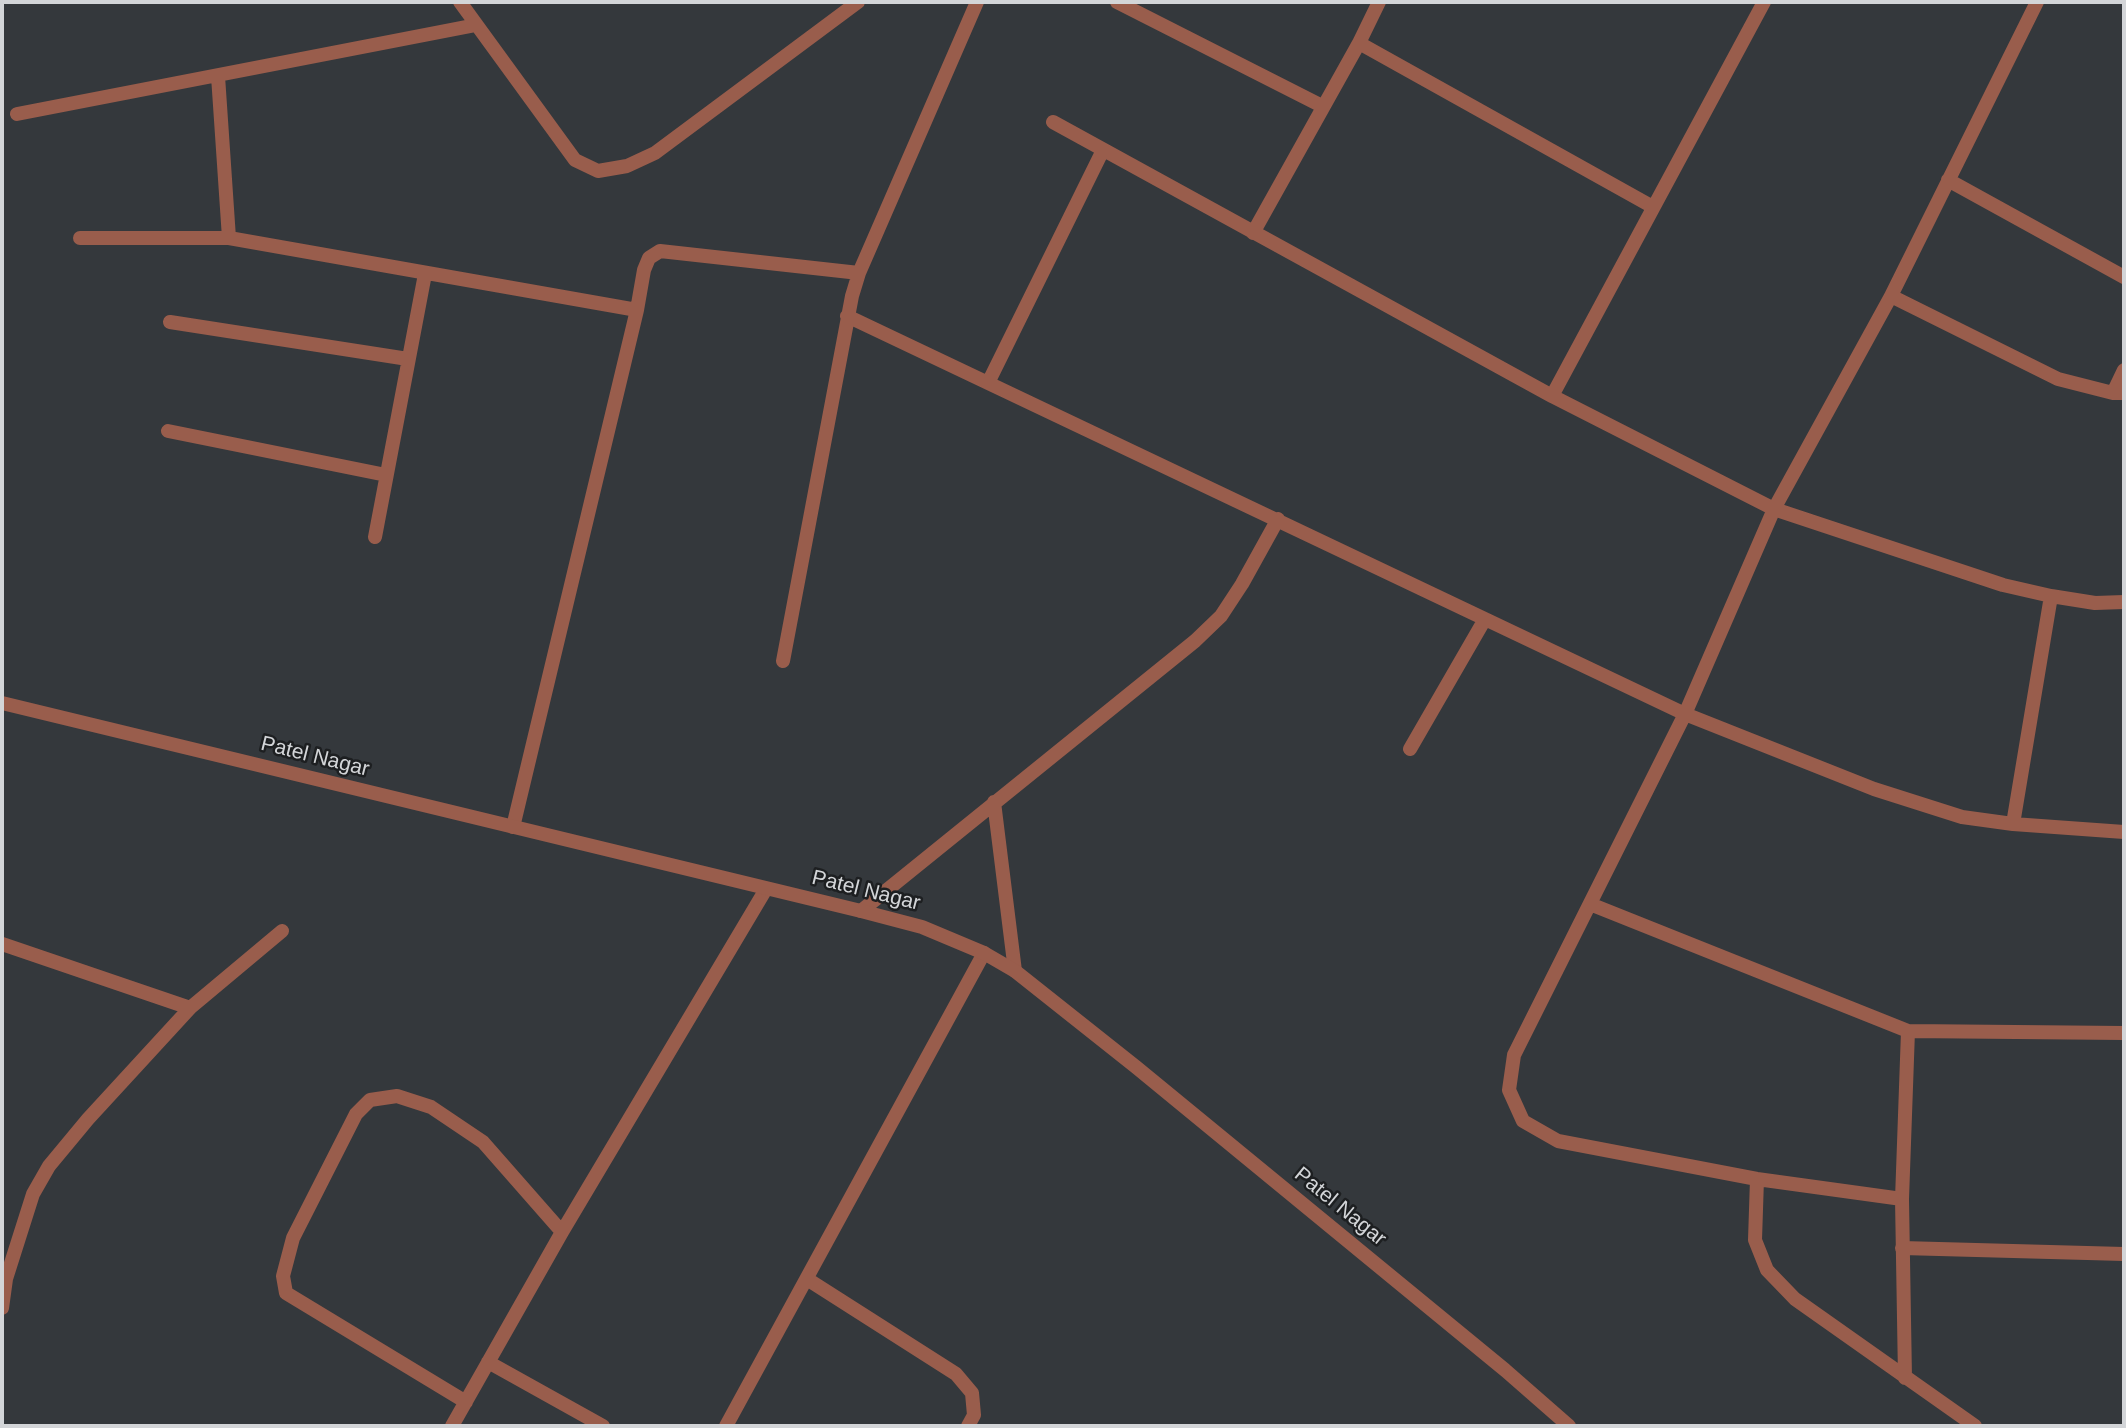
<!DOCTYPE html>
<style>
body{margin:0}
#map{position:relative;width:2126px;height:1428px;overflow:hidden;background:#34383c;font-family:Helvetica,sans-serif}
canvas{display:block}
.frame{position:absolute;inset:0;border:4px solid #d3d5d8;pointer-events:none}
</style>
<div id="map">
<canvas width="2126" height="1428"></canvas>
<div class="frame"></div>
</div>
<script>
const ctx = document.querySelector('canvas').getContext('2d');
ctx.lineJoin = 'round';
const shape = rows => new Path2D(rows.map(r => 'M' + r).join(''));
function strokePath(path, color, width, dash) { ctx.strokeStyle = color; ctx.lineWidth = width; ctx.lineCap = dash ? 'butt' : 'round'; ctx.setLineDash(dash || []); ctx.stroke(path); }
function write(font, color, halo, rows, align = 'center') {
  ctx.font = font + ' Helvetica,sans-serif'; ctx.lineWidth = 5; ctx.setLineDash([]); ctx.textBaseline = 'middle'; ctx.strokeStyle = halo; ctx.fillStyle = color; for (const [text, x, y, turn = 0] of rows) {
    ctx.save(); ctx.translate(x, y); ctx.rotate((+turn || 0) * Math.PI / 180); ctx.textAlign = isNaN(turn) ? turn : align; if (halo) ctx.strokeText(text, 0, 0); ctx.fillText(text, 0, 0); ctx.restore();
  }
}
strokePath(shape([
 [460,2,575,160,598,171,627,166,655,153,858,2],
 [1117,2,1322,106],
 [1359,43,1653,207],
 [218,76,229,238],
 [17,114,476,25],
 [1053,122,1552,396,1774,509,2003,585,2051,596,2095,603,2124,602],
 [1948,180,2124,277],
 [1253,233,1359,43,1379,2],
 [80,238,229,238,637,310],
 [1891,296,2058,379,2113,393,2124,393],
 [847,316,1685,714,1874,789,1962,817,2013,824,2124,832],
 [170,322,408,359],
 [988,383,1103,150],
 [2113,393,2124,370],
 [1552,396,1764,2],
 [168,431,386,475],
 [375,537,425,274],
 [783,661,852,296,859,273,977,2],
 [1410,749,1485,619],
 [994,802,1015,971],
 [2013,824,2051,596],
 [513,827,637,310,644,270,649,258,660,251,859,273],
 [1590,904,1908,1031,2124,1033],
 [861,911,1195,641,1221,616,1242,584,1278,519],
 [2,944,190,1008],
 [1757,1179,1755,1240,1767,1270,1795,1299,1975,1426],
 [1902,1199,1757,1179,1558,1141,1523,1121,1509,1090,1514,1055,1685,714,1774,509,1891,296,2037,2],
 [1902,1248,2124,1254],
 [807,1279,956,1374,972,1393,974,1415,968,1426],
 [2,1308,6,1279,33,1194,49,1166,88,1119,190,1008,282,931],
 [488,1362,603,1426],
 [1905,1378,1902,1199,1908,1031],
 [466,1402,286,1293,283,1276,293,1238,356,1114,370,1100,397,1096,431,1107,483,1142,562,1232],
 [452,1426,562,1232,766,889],
 [726,1426,984,953]
]), '#995d4c', 14);
strokePath(shape([
 [2,703,861,911,922,927,984,953,1015,971,1136,1067,1505,1370,1569,1426]
]), '#995d4c', 14);
write('21px', '#d3d5d8', '#1d1f21', [
 ["Patel Nagar",315,757,14],
 ["Patel Nagar",866,891,14],
 ["Patel Nagar",1340,1207,39]
]);
</script>
